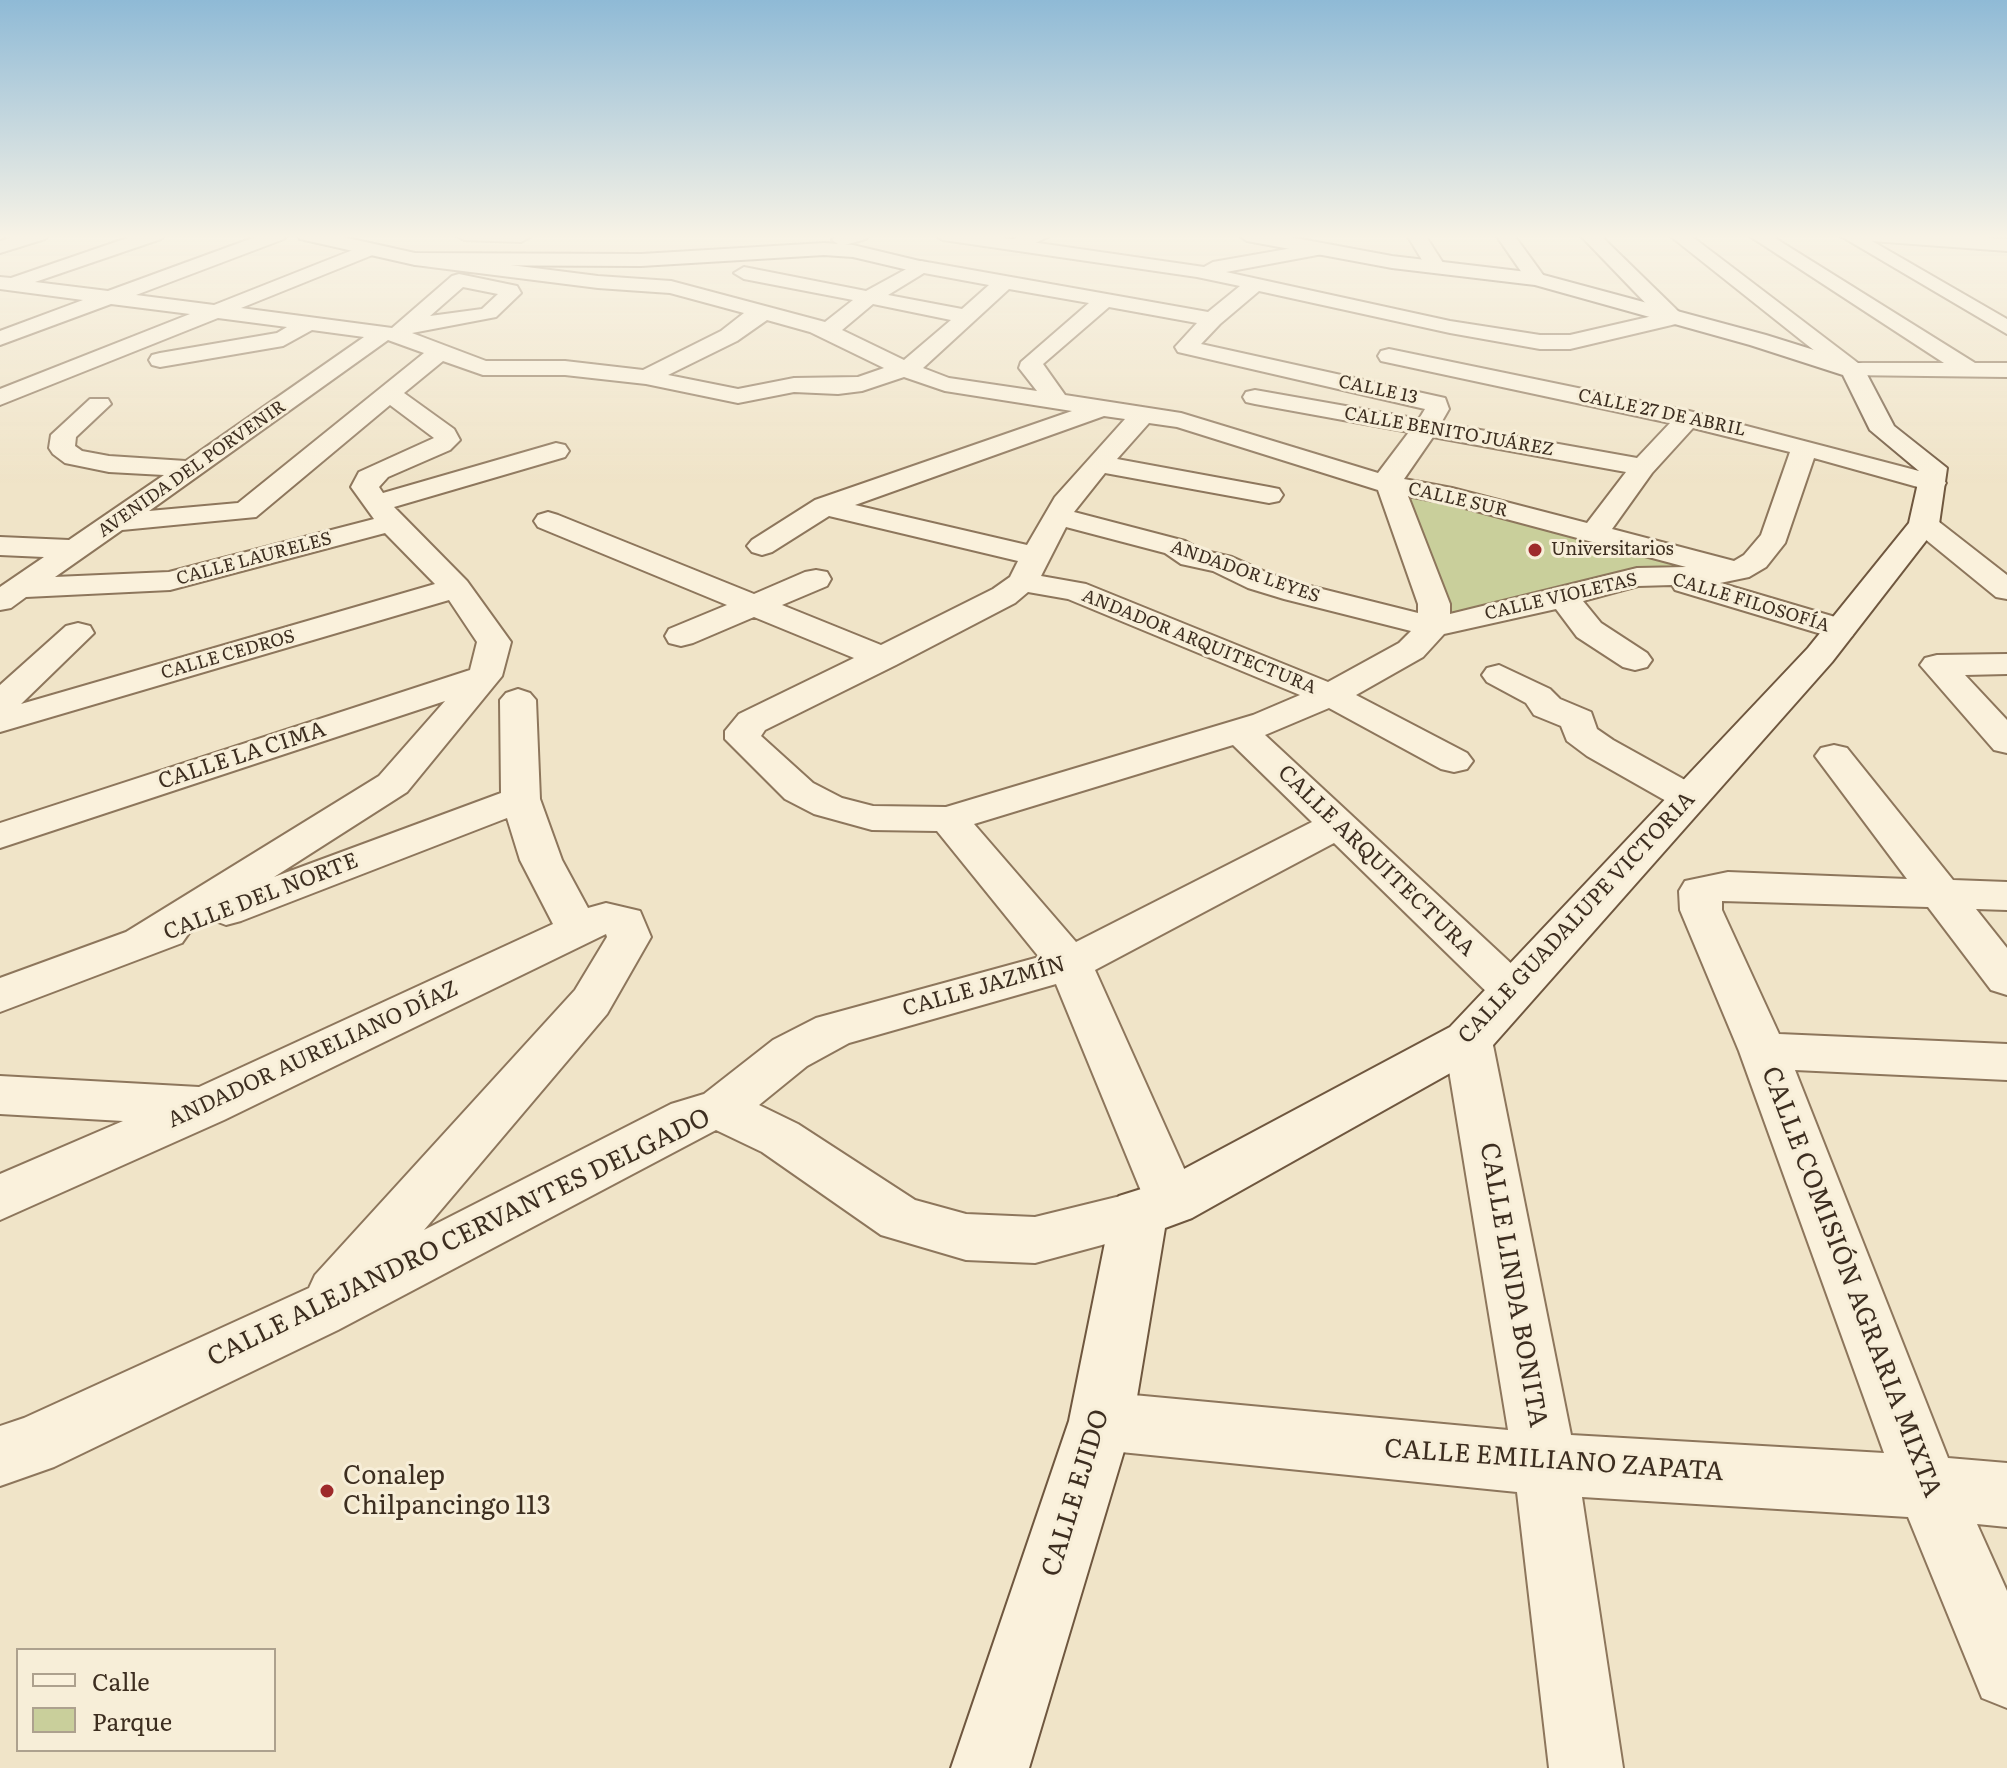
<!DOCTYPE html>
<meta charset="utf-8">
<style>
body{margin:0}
#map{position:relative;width:2007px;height:1768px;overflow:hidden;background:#f0e4c8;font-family:Literata,serif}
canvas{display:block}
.legend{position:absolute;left:16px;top:1648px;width:260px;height:104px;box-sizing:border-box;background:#f7eed8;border:2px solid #ada18e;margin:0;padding:10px 14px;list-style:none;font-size:24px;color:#3d2e20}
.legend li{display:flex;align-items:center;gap:16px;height:40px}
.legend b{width:40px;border:2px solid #ada18e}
</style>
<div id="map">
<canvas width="2007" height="1768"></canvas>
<ul class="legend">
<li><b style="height:10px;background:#faf1dc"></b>Calle</li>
<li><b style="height:22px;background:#c9cf9b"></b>Parque</li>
</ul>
</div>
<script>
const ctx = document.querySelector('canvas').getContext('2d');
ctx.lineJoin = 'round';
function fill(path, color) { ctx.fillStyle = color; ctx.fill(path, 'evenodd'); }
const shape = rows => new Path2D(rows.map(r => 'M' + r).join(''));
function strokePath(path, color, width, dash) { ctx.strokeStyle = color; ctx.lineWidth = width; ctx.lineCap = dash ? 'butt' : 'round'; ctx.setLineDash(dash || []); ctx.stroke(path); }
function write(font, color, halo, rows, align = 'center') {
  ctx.font = font + ' Literata,serif'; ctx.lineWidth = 6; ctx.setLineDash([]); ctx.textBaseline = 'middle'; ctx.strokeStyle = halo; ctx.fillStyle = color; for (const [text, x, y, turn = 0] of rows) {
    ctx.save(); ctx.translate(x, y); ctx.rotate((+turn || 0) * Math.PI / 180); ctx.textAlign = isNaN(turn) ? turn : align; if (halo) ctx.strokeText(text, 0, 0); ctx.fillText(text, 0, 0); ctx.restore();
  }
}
fill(shape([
 [1398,489,1720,570,1444,618]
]), '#c9cf9b');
const street = shape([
 [19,235,48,235,45,239,0,253,0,241,19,235],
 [136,235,164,235,161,239,35,282,108,291,261,235,287,235,284,239,136,295,214,305,368,244,375,246,377,250,375,254,241,308,392,328,452,276,459,274,517,286,521,293,496,317,412,333,486,361,565,361,643,370,721,331,744,313,670,293,598,288,415,265,405,259,415,253,598,276,671,281,825,322,853,300,744,279,734,273,744,267,866,291,921,261,1208,312,1240,286,1197,277,943,240,934,235,983,235,1204,267,1213,262,1321,243,1328,245,1330,249,1328,253,1226,272,1450,321,1540,335,1570,335,1657,315,1580,235,1600,235,1680,313,1683,318,1680,323,1570,349,1540,349,1450,333,1259,291,1220,324,1201,344,1445,398,1449,409,1441,423,1637,458,1670,423,1381,361,1378,356,1381,351,1389,349,1689,411,1942,477,1946,483,1942,489,1932,491,1814,458,1785,543,1766,567,1749,577,1720,583,1852,622,1856,629,1852,636,1840,639,1828,636,1675,590,1672,585,1638,586,1583,601,1601,623,1647,653,1652,660,1647,667,1635,670,1623,667,1577,637,1556,609,1444,634,1423,657,1356,695,1467,753,1473,761,1467,769,1454,772,1441,769,1329,708,1265,735,1529,980,1536,991,1529,1002,1513,1007,1497,1002,1334,843,1095,970,1199,1202,1191,1218,1172,1224,1162,1221,1158,1229,1139,1235,1035,1263,966,1260,881,1235,762,1152,716,1130,338,1330,54,1467,0,1486,0,1426,24,1418,309,1288,315,1275,575,990,607,937,606,934,224,1120,0,1220,0,1174,123,1121,0,1114,0,1076,199,1087,553,924,520,860,507,818,241,921,226,925,210,919,189,933,182,943,0,1012,0,978,126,932,379,776,445,701,0,848,0,823,470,670,477,642,449,600,0,732,0,685,66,626,78,623,90,626,94,633,21,704,435,584,385,533,170,590,26,597,11,608,0,610,0,587,44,557,0,555,0,537,69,540,164,475,109,472,65,463,53,454,49,448,51,435,90,399,108,399,111,404,76,437,75,446,82,451,109,456,186,461,364,337,312,330,283,346,160,367,152,365,149,360,152,355,160,353,277,333,287,327,218,318,0,405,0,389,190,314,111,304,0,345,0,331,83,300,0,289,0,277,11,278,136,235],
 [924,273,989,285,962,309,888,295,924,273],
 [463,287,498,294,482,309,430,316,463,287],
 [1009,289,1089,303,1021,362,1019,368,1037,391,949,378,923,368,1009,289],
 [873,304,951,320,904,360,842,330,873,304],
 [1109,307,1197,323,1175,347,1178,352,1425,409,1419,419,1255,390,1246,392,1243,397,1246,402,1255,404,1409,432,1378,473,1181,413,1065,395,1043,364,1109,307],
 [767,320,810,332,884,368,858,377,794,378,738,389,668,375,737,341,767,320],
 [388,340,424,353,238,503,149,511,388,340],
 [443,361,483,375,565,375,646,384,738,403,794,392,838,394,862,391,904,377,945,391,1072,411,815,500,752,540,747,546,752,552,762,555,772,552,829,516,1018,561,1010,577,993,589,881,645,782,605,827,586,831,579,827,572,816,570,805,572,754,594,558,515,548,512,538,515,534,521,538,527,727,605,669,629,665,636,669,643,681,646,693,643,754,617,854,658,739,714,725,731,725,739,785,799,814,814,872,830,937,831,1039,957,816,1018,773,1040,704,1094,671,1104,424,1230,607,1014,651,937,640,911,606,903,588,908,562,860,540,799,536,700,530,693,518,689,506,693,500,700,501,793,274,877,407,792,502,676,511,642,467,581,394,507,565,457,569,451,565,445,556,443,383,493,379,487,388,477,450,450,460,440,454,429,404,393,443,361],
 [390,405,434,438,359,472,351,487,374,519,169,572,55,577,122,530,256,517,390,405],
 [1104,416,1125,419,1055,497,1027,545,855,505,1104,416],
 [1149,423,1177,427,1378,490,1418,604,1418,613,1306,585,1270,574,1232,557,1201,550,1185,541,1074,512,1105,473,1269,503,1279,501,1283,495,1279,489,1269,487,1117,459,1149,423],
 [1693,428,1790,452,1761,535,1744,555,1734,561,1612,529,1652,473,1693,428],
 [1433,437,1626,472,1587,523,1452,488,1404,479,1433,437],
 [1408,496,1450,504,1686,567,1637,568,1450,614,1450,604,1408,496],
 [1066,527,1165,553,1181,564,1213,571,1248,588,1284,599,1411,631,1399,643,1328,682,1086,584,1041,576,1066,527],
 [1028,592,1068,599,1300,695,1253,715,946,807,873,806,842,798,813,783,761,736,765,730,896,665,1015,603,1028,592],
 [1233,745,1312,822,1076,942,974,824,1233,745],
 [1056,984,1141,1191,1035,1217,966,1214,915,1200,798,1124,759,1105,807,1066,849,1043,1056,984],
 [455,235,529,235,530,237,521,242,464,240,455,235],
 [838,235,869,235,866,239,841,246,832,240,838,235],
 [1407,235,1425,235,1445,266,1442,270,1428,270,1407,235],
 [1496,235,1514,235,1546,279,1543,283,1529,283,1496,235],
 [1669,235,1690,235,1858,363,1944,363,1748,235,1770,235,1975,363,2007,363,2007,377,1845,375,1669,235],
 [1839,235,1943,235,2007,239,2007,251,1872,241,2007,319,2007,334,1839,235],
 [1924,515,1934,518,2007,575,2007,599,1996,597,1914,530,1910,524,1914,518,1924,515],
 [2007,654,2007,674,1965,675,2007,720,2007,753,1994,750,1920,665,1925,658,1937,655,2007,654],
 [1499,665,1550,689,1560,699,1591,712,1597,729,1613,740,1703,790,1708,798,1703,806,1689,810,1675,806,1587,756,1567,741,1561,726,1534,715,1526,703,1487,682,1482,675,1487,668,1499,665],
 [1834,745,1847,748,1953,880,2007,882,2007,910,1976,909,2007,948,2007,995,1991,990,1928,907,1722,901,1722,910,1779,1034,2007,1044,2007,1080,1795,1070,1948,1458,2007,1463,2007,1527,1977,1524,2007,1591,2007,1708,1982,1698,1908,1517,1582,1497,1623,1768,1549,1768,1517,1492,1101,1450,1079,1442,1070,1421,1079,1400,1101,1392,1508,1430,1444,1040,1451,1028,1468,1023,1485,1028,1492,1040,1571,1435,1884,1453,1739,1051,1680,910,1679,891,1685,881,1728,872,1907,879,1815,756,1821,748,1834,745]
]);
const secondary = shape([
 [298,235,334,235,415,253,641,254,824,243,853,245,928,263,931,267,921,273,853,257,824,255,641,266,415,265,300,239,298,235],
 [1024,235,1052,235,1025,248,1011,248,1008,244,1011,240,1024,235],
 [1238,235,1279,235,1392,256,1536,273,1766,335,1862,365,1894,426,1947,468,1939,524,1832,662,1486,1053,1192,1218,1165,1228,1133,1421,1029,1768,951,1768,1069,1421,1111,1213,1119,1196,1154,1185,1450,1027,1808,648,1909,523,1918,483,1919,471,1870,430,1843,375,1750,345,1535,285,1392,268,1247,241,1238,235]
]);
strokePath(street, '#8d765c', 4);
strokePath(secondary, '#6f573f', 4);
fill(street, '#faf1dc');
fill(secondary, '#faf1dc');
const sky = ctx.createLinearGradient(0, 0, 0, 483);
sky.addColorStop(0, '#8fbad6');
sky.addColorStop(0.49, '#f8f3e6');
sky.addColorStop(1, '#f8f3e600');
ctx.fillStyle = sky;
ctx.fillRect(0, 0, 2007, 483);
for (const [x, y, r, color] of [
 [1535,550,8,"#9e2a2b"],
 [327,1491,8,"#9e2a2b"]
]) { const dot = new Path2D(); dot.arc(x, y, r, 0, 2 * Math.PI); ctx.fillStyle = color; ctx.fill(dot); strokePath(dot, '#f7eed8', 3); }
write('18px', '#3d2e20', '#f7eed8', [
 ["CALLE 13",1378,390,12],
 ["CALLE 27 DE ABRIL",1662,413,12],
 ["CALLE BENITO JUÁREZ",1449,432,10],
 ["AVENIDA DEL PORVENIR",192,469,-35],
 ["CALLE SUR",1458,500,13],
 ["CALLE LAURELES",254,559,-15],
 ["ANDADOR LEYES",1245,572,19],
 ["CALLE VIOLETAS",1561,597,-13],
 ["CALLE FILOSOFÍA",1751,603,17],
 ["ANDADOR ARQUITECTURA",1199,642,22],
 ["CALLE CEDROS",228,655,-16]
]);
write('18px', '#3d2e20', '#f7eed8', [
 ["Universitarios",1551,550]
], 'left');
write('22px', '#3d2e20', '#f7eed8', [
 ["CALLE LA CIMA",242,756,-18],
 ["CALLE ARQUITECTURA",1376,861,44],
 ["CALLE DEL NORTE",261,897,-21],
 ["CALLE GUADALUPE VICTORIA",1577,918,-47],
 ["CALLE JAZMÍN",984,987,-16],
 ["ANDADOR AURELIANO DÍAZ",313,1055,-25]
]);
write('26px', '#3d2e20', '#f7eed8', [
 ["CALLE ALEJANDRO CERVANTES DELGADO",459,1238,-26],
 ["CALLE COMISIÓN AGRARIA MIXTA",1851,1282,69],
 ["CALLE LINDA BONITA",1513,1285,80],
 ["CALLE EMILIANO ZAPATA",1554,1461,4],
 ["CALLE EJIDO",1076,1493,-73]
]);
write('26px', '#3d2e20', '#f7eed8', [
 ["Conalep",343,1476],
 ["Chilpancingo 113",343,1506]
], 'left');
</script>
